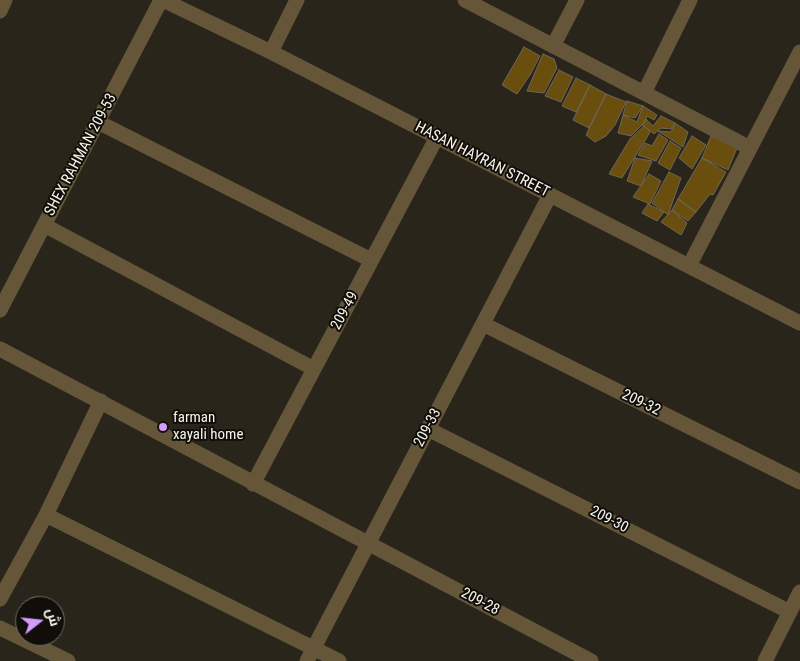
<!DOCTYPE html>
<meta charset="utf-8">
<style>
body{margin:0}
#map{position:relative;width:800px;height:661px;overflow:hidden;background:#2a251a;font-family:"Roboto Condensed",Cairo,sans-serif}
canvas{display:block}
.north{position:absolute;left:15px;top:596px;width:50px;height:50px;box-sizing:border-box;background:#110e0a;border:1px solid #6d6a64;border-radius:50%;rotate:74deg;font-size:14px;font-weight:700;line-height:20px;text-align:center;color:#f7f4ec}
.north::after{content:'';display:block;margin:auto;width:18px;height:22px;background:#d59bfa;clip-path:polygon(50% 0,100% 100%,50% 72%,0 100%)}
</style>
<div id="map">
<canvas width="800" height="661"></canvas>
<div class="north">ش</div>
</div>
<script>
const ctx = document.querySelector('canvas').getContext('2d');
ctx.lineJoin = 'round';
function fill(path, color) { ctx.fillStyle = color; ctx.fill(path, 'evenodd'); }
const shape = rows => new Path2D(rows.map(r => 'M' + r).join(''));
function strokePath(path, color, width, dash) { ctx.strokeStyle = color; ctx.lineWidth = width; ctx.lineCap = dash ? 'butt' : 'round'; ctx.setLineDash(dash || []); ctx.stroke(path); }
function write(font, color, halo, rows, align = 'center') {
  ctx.font = font + ' "Roboto Condensed",sans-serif'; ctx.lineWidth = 4; ctx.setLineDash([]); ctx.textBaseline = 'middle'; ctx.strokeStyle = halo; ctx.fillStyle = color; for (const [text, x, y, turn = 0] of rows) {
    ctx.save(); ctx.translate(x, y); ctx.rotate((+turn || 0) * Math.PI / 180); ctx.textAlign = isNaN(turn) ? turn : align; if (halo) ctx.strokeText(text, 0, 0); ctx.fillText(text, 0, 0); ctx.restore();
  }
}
const building = shape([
 [524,47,540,56,530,75,517,94,502,85,524,47],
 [543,54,554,59,557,68,544,93,527,91,543,54],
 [559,70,573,77,561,102,545,96,559,70],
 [576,78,590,85,576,112,562,106,576,78],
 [590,85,606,94,589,128,573,120,590,85],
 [606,94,626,102,615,125,606,136,595,142,586,135,606,94],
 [627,101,643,106,635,118,623,115,627,101],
 [643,106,657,115,654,120,647,116,644,123,631,136,618,133,623,115,637,122,643,106],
 [661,116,675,123,671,129,661,128,654,134,642,125,646,119,653,126,661,116],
 [675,123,688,132,683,147,658,131,671,132,675,123],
 [644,126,650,131,649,134,622,178,609,174,630,139,644,126],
 [659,134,668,140,656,161,638,155,645,143,652,146,659,134],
 [692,136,706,145,692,169,679,158,692,136],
 [711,136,737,148,728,170,702,158,711,136],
 [670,141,681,148,670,170,658,163,670,141],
 [635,158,652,161,641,186,627,181,635,158],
 [702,158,726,172,713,195,710,194,696,212,678,199,702,158],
 [669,172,681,178,668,215,652,203,669,172],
 [649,174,661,181,650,204,633,197,649,174],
 [678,199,696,212,688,221,672,210,678,199],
 [648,204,664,212,657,221,642,213,648,204],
 [672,210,687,223,681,235,661,222,672,210]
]);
fill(building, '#694e0e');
strokePath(building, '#6d675a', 1);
strokePath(shape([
 [163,0,271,52,800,323],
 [465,0,750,148],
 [0,11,5,0],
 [553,46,577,0],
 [271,52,297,0],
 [644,93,690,0],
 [98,122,371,260],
 [44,225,314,369],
 [689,266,800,52],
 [0,310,161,0],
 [483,324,800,482],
 [0,349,591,661],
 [428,429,790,612],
 [253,484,437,137],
 [46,515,339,661],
 [0,599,46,515,101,401],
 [0,628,68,661],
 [307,661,550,195],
 [765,661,800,592]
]), '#655639', 15);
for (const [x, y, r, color] of [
 [163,427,5,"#d59bfa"]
]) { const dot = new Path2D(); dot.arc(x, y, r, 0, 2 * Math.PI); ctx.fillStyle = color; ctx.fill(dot); strokePath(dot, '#110e0a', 2); }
write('15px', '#f7f4ec', '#110e0a', [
 ["SHEX RAHMAN 209-53",81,155,-62],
 ["HASAN HAYRAN STREET",482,160,27],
 ["209-49",345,311,-62],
 ["209-32",641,403,26],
 ["209-33",428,428,-62],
 ["209-30",609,520,27],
 ["209-28",480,602,28]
]);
write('15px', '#f7f4ec', '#110e0a', [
 ["farman",173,418],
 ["xayali home",173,435]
], 'left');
</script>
